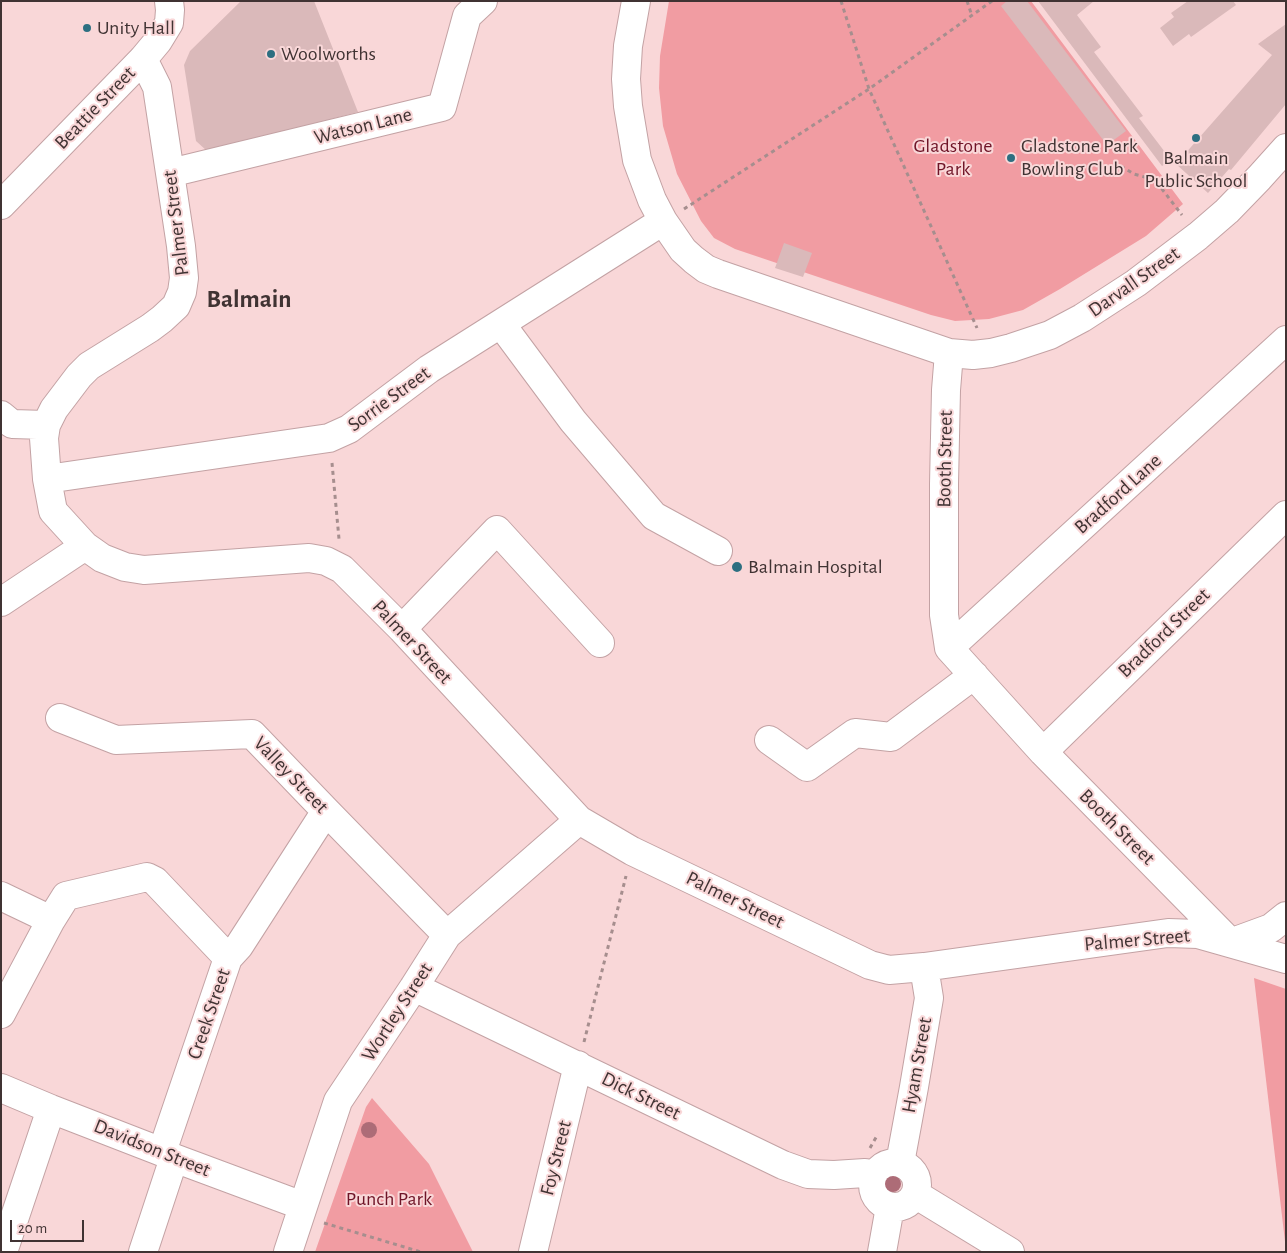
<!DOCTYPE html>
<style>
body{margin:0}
#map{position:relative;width:1287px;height:1253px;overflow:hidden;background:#f9d7d8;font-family:"Alegreya Sans",sans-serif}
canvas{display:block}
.frame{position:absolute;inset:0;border:2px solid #403333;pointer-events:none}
.scale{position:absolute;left:10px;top:1220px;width:74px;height:22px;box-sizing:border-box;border:2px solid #403333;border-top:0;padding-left:6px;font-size:15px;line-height:18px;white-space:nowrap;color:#403333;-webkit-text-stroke:4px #f9d7d8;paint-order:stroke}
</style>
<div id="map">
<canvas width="1287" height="1253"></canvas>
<div class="frame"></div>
<div class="scale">20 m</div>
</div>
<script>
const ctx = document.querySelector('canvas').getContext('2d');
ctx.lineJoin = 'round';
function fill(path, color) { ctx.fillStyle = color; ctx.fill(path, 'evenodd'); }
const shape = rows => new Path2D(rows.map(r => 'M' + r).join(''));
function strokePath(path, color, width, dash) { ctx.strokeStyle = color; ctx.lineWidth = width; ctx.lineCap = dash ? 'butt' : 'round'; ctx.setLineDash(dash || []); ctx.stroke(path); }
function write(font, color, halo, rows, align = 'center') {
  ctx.font = font + ' "Alegreya Sans",sans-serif'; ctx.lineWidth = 4; ctx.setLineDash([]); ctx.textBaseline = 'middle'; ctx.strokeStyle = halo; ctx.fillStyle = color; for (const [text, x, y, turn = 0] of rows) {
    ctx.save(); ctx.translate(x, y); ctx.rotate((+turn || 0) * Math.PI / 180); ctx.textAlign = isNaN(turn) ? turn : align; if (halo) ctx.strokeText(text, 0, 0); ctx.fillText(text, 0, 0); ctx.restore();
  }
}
fill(shape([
 [669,1,1031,1,1183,204,1146,236,1060,289,1023,310,989,319,955,321,931,315,735,249,714,238,701,221,677,174,663,126,659,88,660,56],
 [1254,978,1286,989,1286,1250],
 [372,1098,429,1164,473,1252,315,1252,366,1107]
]), '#f19ca2');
fill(shape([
 [241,1,314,1,358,112,207,151,196,141,184,65,190,51],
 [1007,1,1027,1,1126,131,1107,145,1001,6],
 [1038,1,1094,1,1077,15,1101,47,1094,52,1143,116,1139,118,1171,160,1162,166],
 [1188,1,1233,1,1236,5,1191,37,1189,34,1173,46,1160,28,1174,17,1171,13],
 [1286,24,1286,104,1231,170,1229,169,1208,193,1176,164,1272,55,1258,44],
 [784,243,812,253,803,277,775,268]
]), '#dab9ba');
const minor = shape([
 [636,1,628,46,626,79,628,106,637,160,652,200,663,221,683,250,694,260,706,269,718,274,949,353,946,390,944,484,944,615,949,648,1043,752,1230,942],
 [143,59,157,87,181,246,184,278,182,292,176,306,162,319,150,328,89,366,79,376,54,409,46,425,44,438,47,479,53,511,85,546,102,558,125,567,144,570,309,558,326,561,342,569,402,629,579,820,632,851,870,965,889,970,924,967,1168,933,1198,934,1286,959],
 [170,173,442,107,467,16,483,1],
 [1,205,143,59,158,41,169,23,170,10,169,1],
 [501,324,573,421,654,516,718,551],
 [949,353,973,355,991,353,1011,348,1050,335,1082,318,1136,283,1198,236,1227,211,1259,178,1286,148],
 [1,415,12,424,46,425],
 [47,479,329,438,349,429,429,369,663,221],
 [1,602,85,546],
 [402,629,497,530,600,643],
 [949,648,1286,340],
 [60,718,116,740,252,734,326,811,447,935],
 [769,740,807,767,855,733,891,737,974,675],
 [1043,752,1286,515],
 [1,896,51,920],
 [1230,943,1271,928,1286,916],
 [414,987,783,1165,808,1174,834,1175,865,1173,875,1175],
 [1,1014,51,920,66,896,147,877,155,881,228,958],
 [1,1088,51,1109,162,1152,174,1158,303,1206],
 [162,1152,228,958,239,946,326,811],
 '873 1185a22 22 0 1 1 44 0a22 22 0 1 1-44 0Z',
 [900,1163,914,1087,929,998,924,967],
 [915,1194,1010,1252],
 [3,1252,51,1109],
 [143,1252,174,1158],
 [288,1252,338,1101,414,987,447,935,579,820],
 [533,1252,578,1065],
 [882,1252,890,1207]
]);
strokePath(minor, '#c3a2a4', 30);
strokePath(shape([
 [841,1,869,89,977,328],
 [967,1,972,16],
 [1114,162,1134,174,1155,180,1182,215],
 [684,209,869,89,992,1],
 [332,463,339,539],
 [584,1042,626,876],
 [870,1148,878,1134],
 [324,1223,421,1252]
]), '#a68e8e', 3, [4, 4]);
strokePath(minor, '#fff', 28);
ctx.fillStyle = '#ad6c77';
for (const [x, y] of [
 [369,1130],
 [893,1184]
]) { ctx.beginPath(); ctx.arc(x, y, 8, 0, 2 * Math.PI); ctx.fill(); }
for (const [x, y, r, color] of [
 [87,28,5,"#2d6f81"],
 [271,54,5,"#2d6f81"],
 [1196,138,5,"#2d6f81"],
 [1011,158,5,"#2d6f81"],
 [737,567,6,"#2d6f81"]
]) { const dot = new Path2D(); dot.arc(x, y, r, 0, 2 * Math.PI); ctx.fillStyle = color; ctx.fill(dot); strokePath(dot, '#f9d7d8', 2); }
write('20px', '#403333', '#f9d7d8', [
 ["Unity Hall",97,28],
 ["Woolworths",281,54],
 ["Gladstone Park",1021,146],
 ["Bowling Club",1021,169],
 ["Balmain",1196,158,"center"],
 ["Public School",1196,181,"center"],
 ["Balmain Hospital",748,567]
], 'left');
write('20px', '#403333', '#f9d7d8', [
 ["Beattie Street",95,108,-46],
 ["Watson Lane",363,126,-14],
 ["Palmer Street",176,223,-97],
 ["Darvall Street",1134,282,-35],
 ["Sorrie Street",389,399,-36],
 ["Booth Street",945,459,-89],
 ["Bradford Lane",1118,494,-42],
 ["Bradford Street",1164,633,-44],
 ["Palmer Street",412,642,47],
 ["Valley Street",291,775,46],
 ["Booth Street",1117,827,45],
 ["Palmer Street",735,900,26],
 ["Palmer Street",1137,940,-5],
 ["Wortley Street",397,1012,-57],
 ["Creek Street",209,1014,-71],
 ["Hyam Street",917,1065,-80],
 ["Dick Street",641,1096,26],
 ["Davidson Street",152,1148,22],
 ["Foy Street",556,1158,-76]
]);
write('20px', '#6f1427', '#f9d7d8', [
 ["Gladstone",953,146],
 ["Park",953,169],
 ["Punch Park",389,1199]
]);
write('bold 25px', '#403333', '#f9d7d8', [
 ["Balmain",249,299]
]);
</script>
